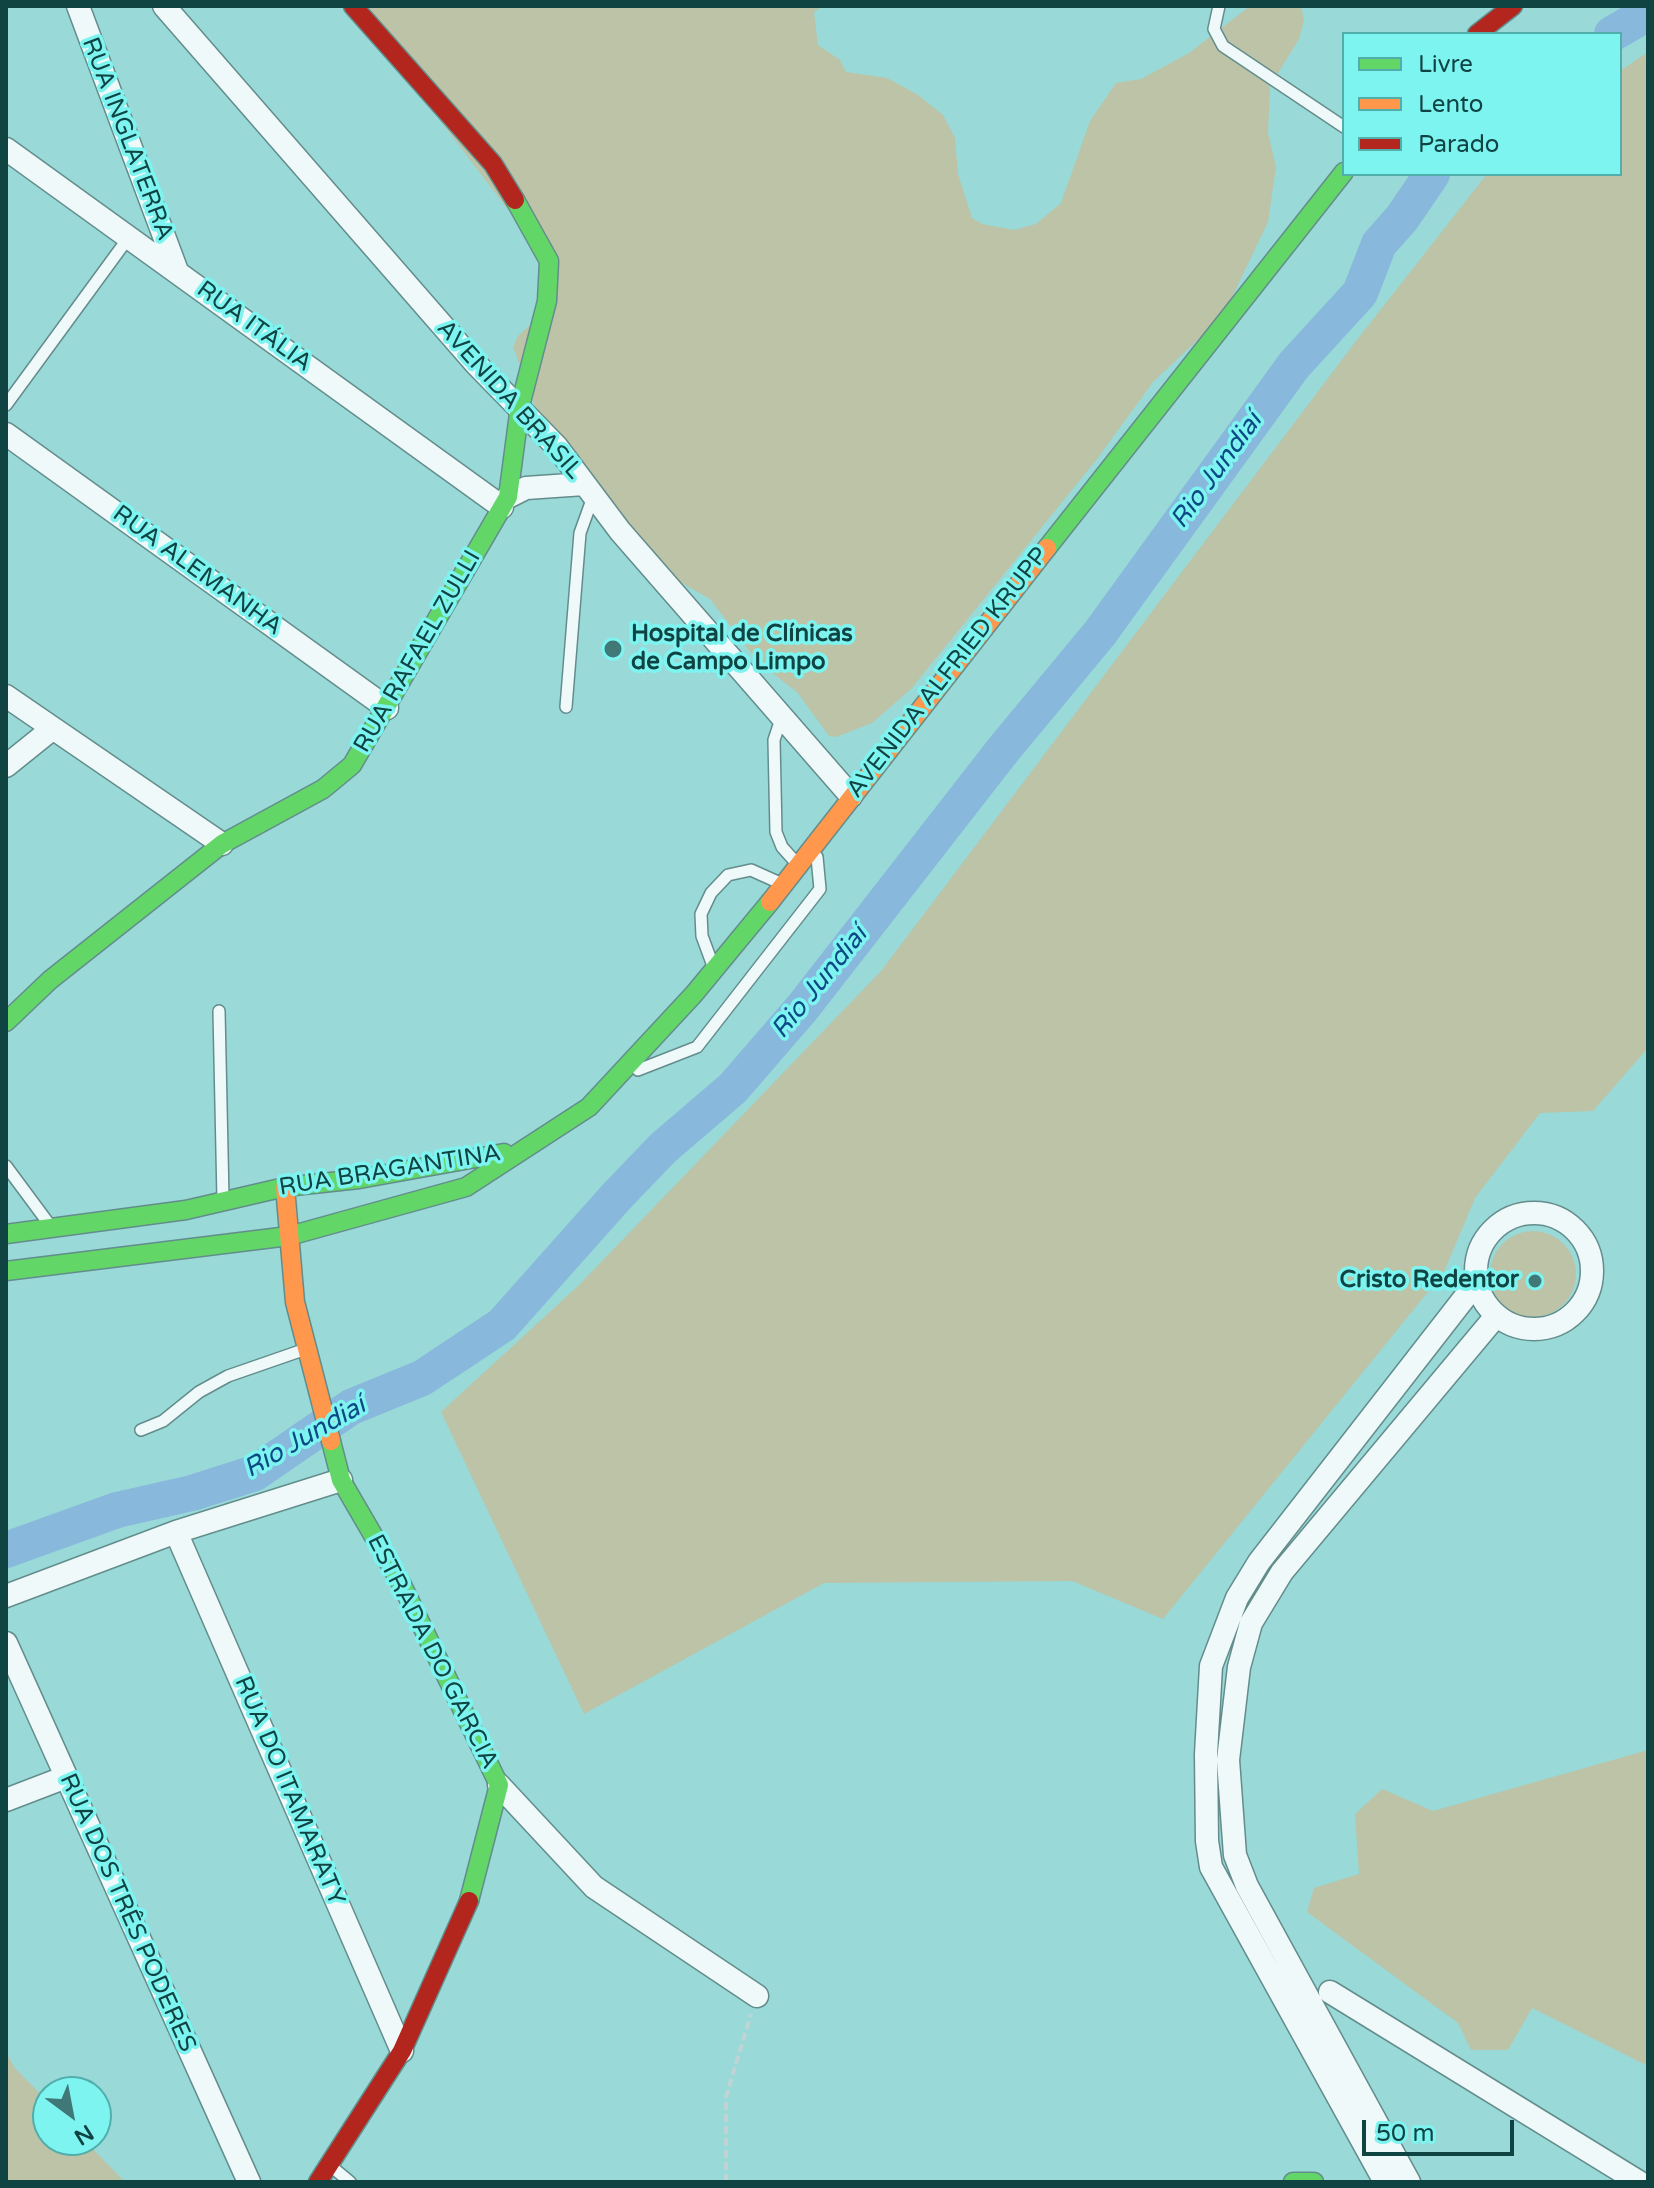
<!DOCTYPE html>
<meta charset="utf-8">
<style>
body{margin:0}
#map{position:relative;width:1654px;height:2188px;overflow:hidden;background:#99d9d8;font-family:"Varela Round",sans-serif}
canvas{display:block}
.frame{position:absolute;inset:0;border:8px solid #0f4443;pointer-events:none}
.legend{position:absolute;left:1342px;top:32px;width:280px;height:144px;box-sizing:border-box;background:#7ef4f1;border:2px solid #52aeab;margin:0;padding:10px 14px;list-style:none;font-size:24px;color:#0f4443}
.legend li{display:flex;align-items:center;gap:16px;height:40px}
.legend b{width:40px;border:2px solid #52aeab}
.north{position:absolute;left:32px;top:2076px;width:80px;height:80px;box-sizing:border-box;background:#7ef4f1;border:2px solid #52aeab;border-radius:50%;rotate:148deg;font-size:22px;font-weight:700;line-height:32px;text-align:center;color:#0f4443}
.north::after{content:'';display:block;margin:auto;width:28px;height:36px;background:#3f7877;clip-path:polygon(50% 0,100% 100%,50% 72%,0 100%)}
.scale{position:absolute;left:1362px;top:2120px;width:152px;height:36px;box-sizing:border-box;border:4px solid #0f4443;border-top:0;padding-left:10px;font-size:24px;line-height:28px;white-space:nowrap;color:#0f4443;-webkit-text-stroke:6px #7ef4f1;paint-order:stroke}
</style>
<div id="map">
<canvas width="1654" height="2188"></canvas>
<div class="frame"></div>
<ul class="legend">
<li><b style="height:10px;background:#63d668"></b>Livre</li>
<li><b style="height:10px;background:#ff974d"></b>Lento</li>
<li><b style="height:10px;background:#b3261e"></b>Parado</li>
</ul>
<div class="north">N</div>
<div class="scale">50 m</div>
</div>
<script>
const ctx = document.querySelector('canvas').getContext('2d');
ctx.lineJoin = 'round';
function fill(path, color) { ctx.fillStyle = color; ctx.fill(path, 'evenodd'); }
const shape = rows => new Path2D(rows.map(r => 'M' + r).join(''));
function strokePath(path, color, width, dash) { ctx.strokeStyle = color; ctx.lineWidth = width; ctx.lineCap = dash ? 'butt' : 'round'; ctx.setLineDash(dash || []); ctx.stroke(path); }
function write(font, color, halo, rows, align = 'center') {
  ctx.font = font + ' "Varela Round",sans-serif'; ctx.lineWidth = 7; ctx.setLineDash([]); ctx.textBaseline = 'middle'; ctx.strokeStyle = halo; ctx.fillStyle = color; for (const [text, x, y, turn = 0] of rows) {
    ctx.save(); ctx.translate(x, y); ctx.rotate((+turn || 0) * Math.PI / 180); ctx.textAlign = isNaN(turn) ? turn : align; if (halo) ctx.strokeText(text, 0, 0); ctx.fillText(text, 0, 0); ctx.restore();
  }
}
fill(shape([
 [353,6,823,6,814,12,818,45,840,60,846,72,887,78,918,95,943,115,955,138,958,174,972,218,982,224,1014,230,1036,224,1061,203,1090,121,1116,83,1141,79,1189,53,1250,6,1301,6,1304,20,1299,39,1270,86,1268,133,1276,167,1268,222,1223,316,1153,382,1097,459,911,689,872,723,836,737,829,736,797,692,758,662,710,599,654,567,540,420,513,347,518,336,547,310,553,269],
 [1648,52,1648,1048,1593,1111,1540,1113,1475,1198,1444,1272,1163,1619,1072,1581,824,1583,584,1714,441,1412,579,1285,881,971,1356,341,1487,174,1620,174,1620,71],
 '1490 1274a43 43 0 1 1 86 0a43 43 0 1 1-86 0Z',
 [1648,1750,1648,2066,1532,2008,1508,2050,1471,2050,1458,2023,1307,1912,1314,1888,1359,1874,1355,1814,1382,1789,1433,1811],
 [6,2052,14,2067,48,2102,48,2140,84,2140,125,2182,6,2182]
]), '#bcc3a6');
strokePath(shape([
 [1612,34,1648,13],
 [6,1550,117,1510,192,1493,255,1473,351,1407,422,1378,502,1325,616,1197,663,1148,733,1088,803,1007,1003,750,1100,633,1294,365,1360,293,1379,244,1402,218,1432,174]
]), '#88b9dc', 36);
const lane = shape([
 [1219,6,1214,29,1223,46,1344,127],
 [6,405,129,237],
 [566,707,580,533,593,497],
 [781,719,774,740,776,832,782,847,799,866],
 [712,963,702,936,701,914,711,893,728,875,751,870,780,883],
 [219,1011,223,1199],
 [638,1070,697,1047,820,889,817,857],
 [6,1166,49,1224],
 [141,1430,163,1421,199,1392,228,1376,303,1350],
 [332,2167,350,2182]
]);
const street = shape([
 [78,6,177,271],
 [164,6,476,364,557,447,620,531,851,796],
 [6,149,502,507],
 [6,434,387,708],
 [508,497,526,488,584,484],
 [6,696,222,844],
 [6,766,52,729],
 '1476 1271a58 58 0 1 1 116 0a58 58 0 1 1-116 0Z',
 [176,1532,402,2051],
 [6,1596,176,1532,341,1480],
 [6,1643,249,2182],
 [499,1785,594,1887,757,1996],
 [6,1800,66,1777],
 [1330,1992,1639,2182],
 [1385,2182,1211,1867,1207,1841,1206,1754,1211,1666,1237,1598,1259,1562,1476,1283],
 [1409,2182,1247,1886,1235,1855,1228,1760,1239,1667,1251,1623,1282,1572,1496,1316]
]);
const fast = shape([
 [1047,548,1344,172],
 [6,1022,50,980,222,844,323,789,352,765,508,497,520,406,547,301,549,261,515,200],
 [6,1234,186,1210,285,1187,359,1179,504,1153],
 [6,1271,289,1236,466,1187,589,1107,694,994,770,902],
 [331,1441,341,1480,402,1585,499,1785,469,1901],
 [1293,2182,1314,2182]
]);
const slow = shape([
 [770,902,1047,548],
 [285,1187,295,1302,331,1441]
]);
const jam = shape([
 [353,6,493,164,515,200],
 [1477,34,1513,6],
 [318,2182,402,2051,469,1901]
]);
strokePath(lane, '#638d8c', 14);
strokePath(street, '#638d8c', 25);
strokePath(fast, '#638d8c', 21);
strokePath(slow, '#638d8c', 21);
strokePath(jam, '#638d8c', 21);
strokePath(shape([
 [726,2182,726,2097,751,2014]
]), '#bfd4d4', 4, [8, 4]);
strokePath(lane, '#f0f9f9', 11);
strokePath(street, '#f0f9f9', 22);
strokePath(fast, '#63d668', 18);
strokePath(slow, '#ff974d', 18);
strokePath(jam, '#b3261e', 18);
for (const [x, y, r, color] of [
 [613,649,10,"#3f7877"],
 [1535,1281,8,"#3f7877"]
]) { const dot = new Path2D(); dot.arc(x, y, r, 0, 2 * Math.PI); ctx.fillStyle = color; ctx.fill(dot); strokePath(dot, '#7ef4f1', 3); }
write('24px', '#0f4443', '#7ef4f1', [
 ["RUA INGLATERRA",127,139,69],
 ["RUA ITÁLIA",254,327,36],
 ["AVENIDA BRASIL",509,400,48],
 ["RUA ALEMANHA",197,571,36],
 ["RUA RAFAEL ZULLI",418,652,-60],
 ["AVENIDA ALFRIED KRUPP",948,673,-52],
 ["RUA BRAGANTINA",390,1171,-9],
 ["ESTRADA DO GARCIA",432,1652,63],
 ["RUA DO ITAMARATY",289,1791,67],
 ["RUA DOS TRÊS PODERES",127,1913,66]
]);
write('bold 24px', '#0f4443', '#7ef4f1', [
 ["Hospital de Clínicas",631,635],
 ["de Campo Limpo",631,663],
 ["Cristo Redentor",1519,1281,"right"]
], 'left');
write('italic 26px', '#0d4985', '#7ef4f1', [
 ["Rio Jundiaí",1217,471,-54],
 ["Rio Jundiaí",820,983,-51],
 ["Rio Jundiaí",305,1438,-30]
]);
</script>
